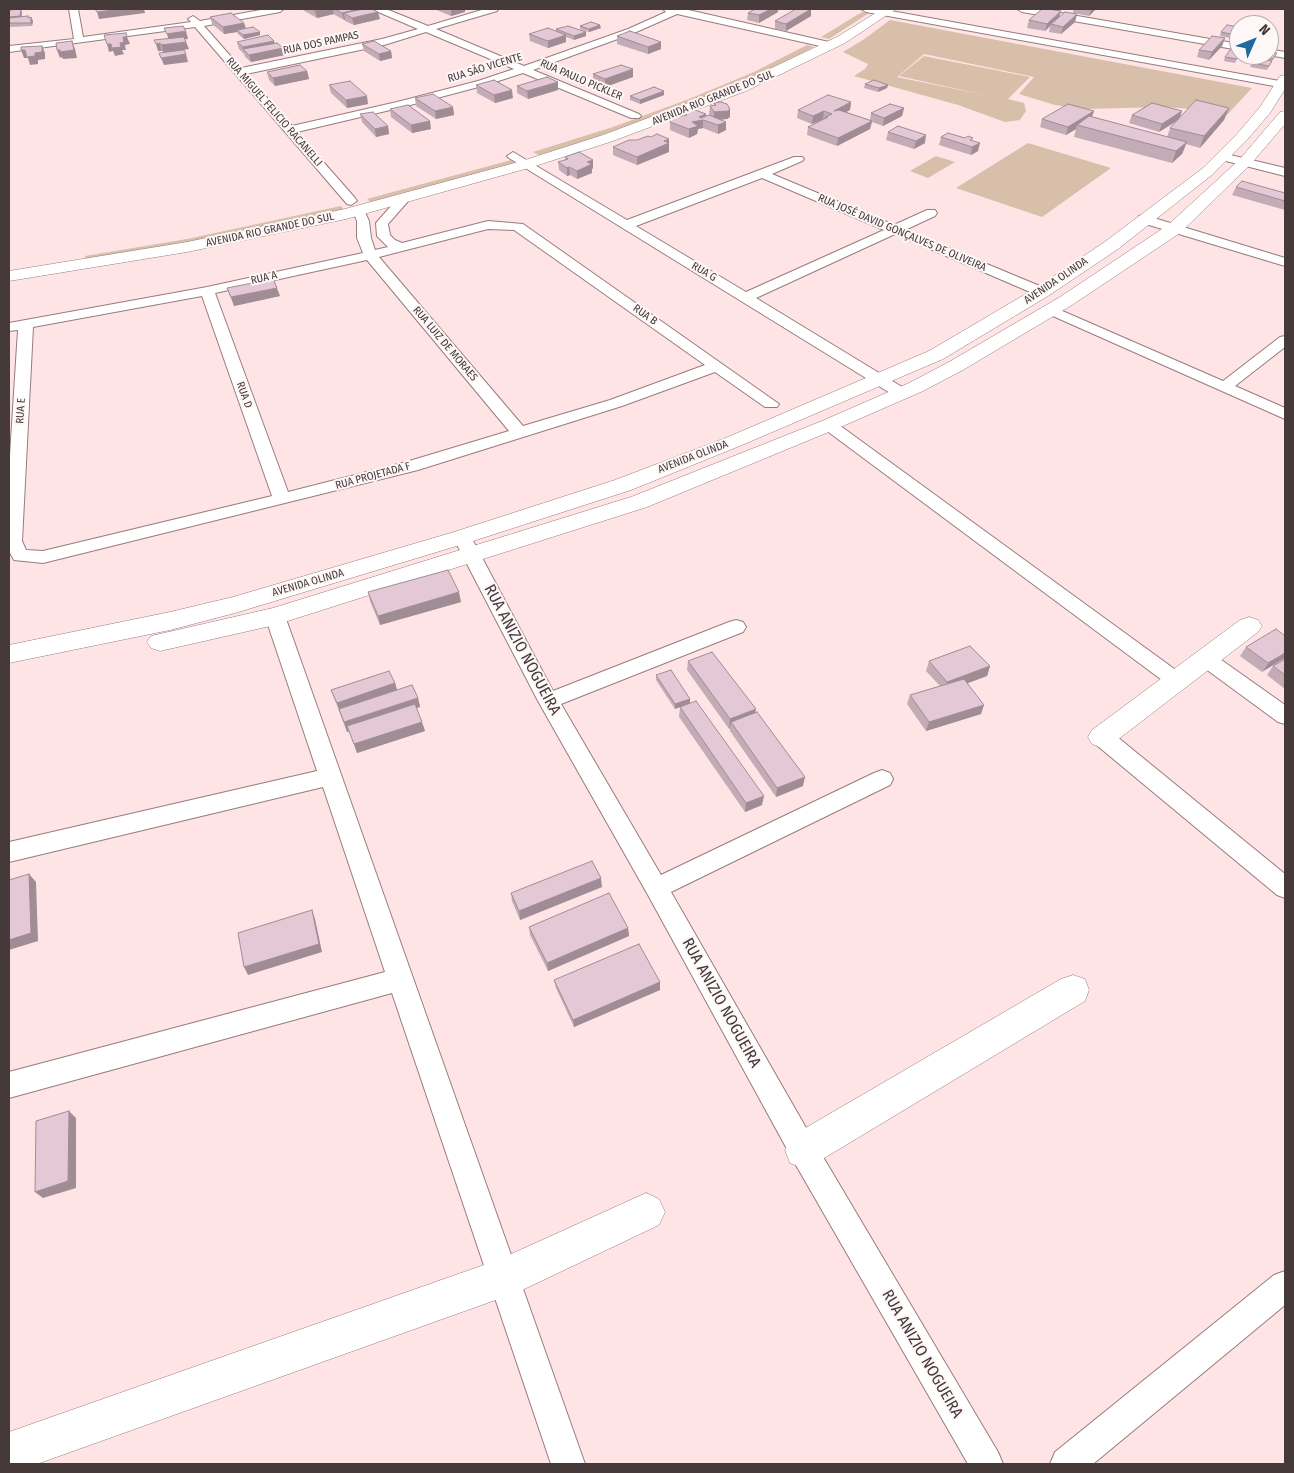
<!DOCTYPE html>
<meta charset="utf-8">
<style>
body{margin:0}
#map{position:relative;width:1294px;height:1473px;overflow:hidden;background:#ffe4e6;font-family:"Fira Sans Condensed",sans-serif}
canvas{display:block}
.frame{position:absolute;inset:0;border:10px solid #46393a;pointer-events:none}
.north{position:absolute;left:1229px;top:15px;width:50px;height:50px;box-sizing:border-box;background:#fef7f7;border:1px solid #b4abab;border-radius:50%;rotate:46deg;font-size:14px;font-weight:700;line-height:20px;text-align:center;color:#46393a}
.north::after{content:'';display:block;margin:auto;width:18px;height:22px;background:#1f6a9d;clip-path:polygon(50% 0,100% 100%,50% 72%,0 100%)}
</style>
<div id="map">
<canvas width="1294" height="1473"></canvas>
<div class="frame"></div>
<div class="north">N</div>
</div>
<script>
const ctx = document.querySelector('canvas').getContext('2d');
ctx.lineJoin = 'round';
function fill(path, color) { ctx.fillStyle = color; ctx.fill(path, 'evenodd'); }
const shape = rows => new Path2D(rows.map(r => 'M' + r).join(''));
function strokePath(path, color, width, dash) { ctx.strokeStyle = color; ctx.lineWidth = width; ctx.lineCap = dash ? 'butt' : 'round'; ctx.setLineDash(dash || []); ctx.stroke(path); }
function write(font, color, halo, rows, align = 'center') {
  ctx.font = font + ' "Fira Sans Condensed",sans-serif'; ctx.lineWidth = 4; ctx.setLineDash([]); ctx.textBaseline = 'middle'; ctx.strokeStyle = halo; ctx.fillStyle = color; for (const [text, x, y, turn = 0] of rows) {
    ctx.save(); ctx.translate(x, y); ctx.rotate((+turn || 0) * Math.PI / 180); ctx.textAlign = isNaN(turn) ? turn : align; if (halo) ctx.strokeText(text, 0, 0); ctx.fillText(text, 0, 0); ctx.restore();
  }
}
fill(shape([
 [862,12,869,13,829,39,821,37],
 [890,20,1252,88,1226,116,1192,109,1164,107,1084,109,1055,105,1019,94,1034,77,924,54,897,77,989,96,899,76,924,56,1030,77,1008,99,1024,103,1026,111,1020,120,1005,122,958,105,854,76,865,69,868,64,843,52,863,40],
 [807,45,814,47,760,74,684,106,591,139,539,155,533,152,613,127,689,99,754,72],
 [1028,143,1111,168,1042,217,956,188],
 [936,156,955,162,928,178,910,171],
 [511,160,516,163,370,202,367,199],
 [341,206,344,210,189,243,86,261,85,256,187,239]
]), '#d7bfa9');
const street = shape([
 [69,9,78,9,83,37,191,22,188,19,193,16,200,21,266,9,284,9,280,12,204,26,241,68,382,39,418,29,376,11,375,9,386,9,428,26,485,9,498,9,497,11,436,29,524,66,628,29,666,12,663,9,684,9,829,42,834,45,829,48,677,14,634,33,533,70,639,114,641,116,639,118,631,118,523,73,486,85,403,107,297,132,355,198,357,201,351,205,347,204,195,27,9,52,9,46,74,39,69,9],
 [426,32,514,69,478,81,397,102,292,126,246,74,384,45,426,32],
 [861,9,880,9,1285,82,1285,88,866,12,861,9],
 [1017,9,1037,9,1239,44,1239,50,1022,12,1017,9],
 [1269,49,1285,52,1285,58,1269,55,1269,49],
 [513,152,627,220,794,157,802,157,804,159,802,161,772,174,894,225,927,210,935,210,937,213,935,216,905,230,1047,289,1049,292,1047,295,1037,295,895,234,756,298,907,390,909,393,907,396,895,396,509,158,507,156,513,152],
 [762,178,884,230,746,292,636,226,762,178],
 [1222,153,1285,168,1285,176,1218,159,1216,157,1218,155,1222,153],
 [404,195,410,199,388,224,390,235,395,240,402,243,488,221,523,224,779,404,777,407,765,407,715,372,622,406,418,470,43,563,14,560,9,551,9,471,18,330,9,331,9,323,207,287,363,253,357,238,357,221,353,211,359,207,363,208,369,221,371,238,375,250,388,247,377,236,376,223,400,196,404,195],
 [488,229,514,230,705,365,610,400,523,426,379,257,488,229],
 [367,260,509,431,406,462,288,492,215,293,367,260],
 [202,296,272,496,43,551,26,550,22,541,33,327,202,296],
 [1144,215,1285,258,1285,266,1139,222,1138,219,1139,216,1144,215],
 [1051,306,1223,381,1280,337,1285,336,1285,347,1235,386,1285,408,1285,419,1046,313,1044,310,1046,307,1051,306],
 [829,420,835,422,1184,676,1187,681,1184,686,1177,688,1170,686,823,428,821,425,823,422,829,420],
 [462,531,468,533,471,537,553,691,729,622,736,620,743,622,746,627,743,632,561,704,661,875,874,773,882,770,890,773,893,779,890,785,671,892,813,1140,998,1452,1003,1464,968,1464,793,1160,648,895,538,701,453,537,456,533,462,531],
 [275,609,282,611,285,616,585,1464,551,1464,392,993,9,1098,9,1072,385,972,323,787,9,862,9,842,317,771,265,616,268,611,275,609],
 [1206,652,1213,654,1285,705,1285,724,1278,722,1199,664,1196,659,1199,654,1206,652],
 [1102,729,1110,731,1285,874,1285,898,1277,895,1094,743,1091,737,1094,731,1102,729],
 [1285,1271,1285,1305,1093,1464,1050,1464,1055,1452,1274,1275,1285,1271]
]);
const secondary = shape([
 [882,9,896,9,845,43,746,91,613,141,532,167,346,219,187,252,9,281,9,271,187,242,345,209,522,161,603,135,736,85,837,37,882,9],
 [1285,75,1285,89,1270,113,1247,140,1213,174,1118,249,1048,296,943,359,742,445,631,490,470,542,235,613,170,630,9,663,9,645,170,612,233,597,454,532,615,480,728,437,929,351,1036,288,1106,241,1203,168,1237,134,1260,107,1280,76,1285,75],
 [1285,111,1285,124,1250,165,1180,233,1072,305,963,370,923,391,836,429,647,507,275,625,160,651,151,648,147,642,151,636,273,608,631,497,822,421,909,383,949,362,1060,297,1168,225,1240,159,1280,112,1285,111],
 [1249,617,1258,620,1262,626,1258,632,1112,744,1102,748,1092,744,1088,737,1092,730,1240,620,1249,617],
 [1073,975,1085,979,1089,990,1085,1001,816,1163,803,1168,790,1163,785,1150,790,1137,1061,979,1073,975],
 [646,1193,659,1199,665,1212,659,1225,518,1292,37,1464,9,1464,9,1432,498,1260,646,1193]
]);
strokePath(street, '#987b7d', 2);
strokePath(secondary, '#987b7d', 1);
fill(street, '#fff');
fill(secondary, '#fff');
fill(shape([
 [301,9,372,9,380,19,354,25,345,21,345,20,344,20,335,15,334,14,317,18],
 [434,9,465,9,465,12,451,16],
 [755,9,778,9,778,12,759,23,747,20,748,13],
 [811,9,811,16,786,31,775,29,775,21],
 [1074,9,1096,9,1089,16,1073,13],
 [9,10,22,13,21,17,28,16,29,18,31,17,33,21,32,26,10,27,9,24],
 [1077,14,1075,22,1061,34,1049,32,1050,26,1045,31,1027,28,1029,20],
 [210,17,244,23,246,28,260,32,260,35,244,39,238,34,237,32,224,34,212,24],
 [580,26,601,28,589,32,580,29],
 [1239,27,1239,34,1235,39,1220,36,1221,32],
 [556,29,586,36,574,40,566,37,566,42,548,48,530,41,529,34,556,31],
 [617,36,661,42,661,49,648,54,617,44],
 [1225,38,1222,46,1209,60,1197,57,1199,50],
 [237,42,275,43,285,55,251,62,245,57,244,54,239,49],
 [362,44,391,51,392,58,380,61,364,51],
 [1239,55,1235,63,1224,61,1225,57],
 [1256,55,1275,56,1267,70,1250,67],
 [307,71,309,79,275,86,269,80,267,72],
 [593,74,633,77,605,87,593,82],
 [558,82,558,90,528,99,517,93,517,86],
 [865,84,888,85,887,88,878,92,864,88],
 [329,85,368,104,347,108,331,93],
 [476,85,513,98,495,103,477,93],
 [664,95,640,104,630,100,630,96],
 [415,98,453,107,454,115,436,119,416,106],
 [851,102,850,110,846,112,870,120,871,113,904,108,902,116,883,126,872,122,870,129,837,146,807,135,808,127,824,119,812,124,797,118,798,110],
 [714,103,730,117,727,119,721,120,726,122,726,130,718,134,703,128,698,129,697,134,689,138,670,130,670,122,683,116,683,113,699,111,706,116,711,116,709,114,710,106,714,105],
 [1229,108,1224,120,1200,148,1186,144,1182,154,1172,163,1074,137,1076,129,1066,135,1040,127,1042,119,1094,111,1092,117,1167,137,1170,128,1176,122,1159,132,1129,123,1132,115,1182,111,1180,117],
 [390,109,431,129,412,133,391,117],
 [360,114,388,126,389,134,376,137,362,122],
 [888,132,925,143,914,149,886,140],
 [651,137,669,139,669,152,637,165,613,155,613,147],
 [941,137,973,141,978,151,971,155,939,145],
 [565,157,593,160,593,168,592,169,592,173,577,179,570,175,567,176,559,170,558,162,565,160],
 [1236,187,1285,193,1285,210,1232,195],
 [227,288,280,296,234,306],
 [368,592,461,602,380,625,370,601],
 [1285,636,1262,672,1240,656,1246,647],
 [1285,659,1285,689,1267,675,1273,666],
 [688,661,755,713,803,786,776,797,730,731,730,728,729,729,687,670],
 [929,661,990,666,987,676,967,683,981,714,926,731,907,704,910,695,940,686,926,671],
 [656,675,690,703,675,709,656,680],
 [395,683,397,690,418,698,420,707,416,708,425,731,357,753,349,731,347,732,331,690],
 [680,707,762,805,745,812,679,717],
 [602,887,520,920,512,901,511,893],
 [529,927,628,928,629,936,548,971,530,935],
 [554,980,660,982,660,990,574,1027,556,988]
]), '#c4acb7');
fill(shape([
 [21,9,22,13,21,20,9,21,9,17],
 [123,9,144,9,145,13,99,19,97,12],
 [324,9,333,9,334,14,317,18,315,11],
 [359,9,367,9,344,13,345,20,344,20,342,13],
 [451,9,465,9,465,12,451,16],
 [771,9,778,9,778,12,759,23,759,15],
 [811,9,811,16,786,31,786,24],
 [1091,9,1096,9,1089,16],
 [1061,11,1059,18,1051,24,1050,26,1045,31,1047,24],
 [378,12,380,19,354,25,352,18],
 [1077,14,1075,22,1061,34,1063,27],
 [31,17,33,21,32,26,31,23],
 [244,23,246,30,237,30,237,32,224,34,223,27],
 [600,25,601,28,589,32,589,29],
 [186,31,188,39,169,41,167,34],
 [260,32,260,35,244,39,243,35],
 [586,32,586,36,574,40,574,36],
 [566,35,566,42,548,48,548,41],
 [123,37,127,37,130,44,125,45,126,50,122,50,124,54,115,56,112,48,120,43],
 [1225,38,1222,46,1209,60,1212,52],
 [72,41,75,49,77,58,63,59,62,57,60,58,57,50],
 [274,41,276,48,244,50,243,47],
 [186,42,189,49,163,53,161,45],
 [661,42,661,49,648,54,648,47],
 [160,43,162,51,158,51,156,44],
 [107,44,111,44,113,51,109,52],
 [42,46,45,53,45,59,38,60,38,64,30,65,28,58,24,58,21,50,25,50,35,53],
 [283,48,285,55,251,62,249,55],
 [391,51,392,58,380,61,379,54],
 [186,54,188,62,164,65,161,58],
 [633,69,633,77,605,87,605,79],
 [307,71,309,79,275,86,273,78],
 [558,82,558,90,528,99,527,91],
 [888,85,887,88,878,92,879,88],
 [512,90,513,98,495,103,494,95],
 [664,91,664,95,640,104,640,100],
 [367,96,368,104,347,108,346,100],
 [851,102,850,110,833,119,834,111],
 [453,107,454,115,436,119,435,111],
 [904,108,902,116,883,126,884,118],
 [1229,108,1224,120,1200,148,1204,136],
 [730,109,730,117,727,119,714,120,714,112],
 [824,111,823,119,812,124,813,116],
 [1094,111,1091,119,1077,125,1076,129,1066,135,1068,127],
 [1182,111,1179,119,1159,132,1162,124],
 [706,114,706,121,703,120,703,128,698,129,697,134,689,138,689,129,692,122,699,117],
 [430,121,431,129,412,133,411,125],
 [872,121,870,129,837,146,838,138],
 [726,122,726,130,718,134,718,125],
 [388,126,389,134,376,137,375,129],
 [926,135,925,143,914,149,916,141],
 [669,139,669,152,637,165,637,157],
 [1187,142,1182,154,1172,163,1176,151],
 [980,143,978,151,971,155,972,147],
 [593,160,593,168,592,169,592,173,577,179,577,171,587,162],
 [569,167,570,175,567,176,567,168],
 [277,288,280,296,234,306,231,297],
 [459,592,461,602,380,625,378,616],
 [1285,653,1285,658,1262,672,1268,663],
 [990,666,987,676,944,692,947,682],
 [395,683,398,693,340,712,337,703],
 [418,698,420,707,347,732,344,722],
 [690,699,690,703,675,709,675,704],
 [984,705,981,714,926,731,929,722],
 [756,709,754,719,731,722,730,728,729,729,730,719],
 [422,722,425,731,357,753,354,744],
 [805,777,803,786,776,797,777,788],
 [764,796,762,805,745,812,746,803],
 [29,874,36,882,38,941,9,950,9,940],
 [601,878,602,887,520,920,519,911],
 [312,910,315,919,322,952,248,975,244,967],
 [628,928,629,936,548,971,547,963],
 [660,982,660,990,574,1027,573,1020],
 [69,1111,76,1118,76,1188,43,1198,35,1192]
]), '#a08c95');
const building = shape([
 [21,9,20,16,9,17,9,10,21,9],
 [95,9,123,9,97,12,95,9],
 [312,9,324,9,315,11,312,9],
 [335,9,359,9,342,13,335,9],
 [364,9,372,9,378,12,352,18,344,13,364,9],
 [755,9,771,9,759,15,748,13,755,9],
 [796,9,811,9,786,24,775,21,796,9],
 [1042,9,1048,9,1061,11,1047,24,1029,20,1042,9],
 [1065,12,1077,14,1063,27,1051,24,1065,12],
 [231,13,244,23,223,27,210,17,231,13],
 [28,16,28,18,31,17,31,23,9,23,9,18,28,16],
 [591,22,600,25,589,29,580,26,591,22],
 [1227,25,1239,27,1239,32,1236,35,1221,32,1227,25],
 [183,26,186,31,167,34,164,28,183,26],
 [568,26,586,32,574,36,556,29,568,26],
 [253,27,260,32,243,35,237,30,253,27],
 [548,28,566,35,548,41,529,34,548,28],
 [630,31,661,42,648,47,617,36,630,31],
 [126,33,127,37,123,37,124,42,120,43,121,47,112,48,111,44,107,44,104,35,126,33],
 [268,35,274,41,243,47,237,42,268,35],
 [1212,36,1225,38,1212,52,1199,50,1212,36],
 [184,37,186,42,161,45,160,43,156,44,154,40,184,37],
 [72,41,74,50,60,52,60,50,57,50,56,43,72,41],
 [374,41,391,51,379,54,362,44,374,41],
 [277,43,283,48,249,55,243,49,277,43],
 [42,46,42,52,35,53,35,56,27,57,25,50,21,50,21,47,42,46],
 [1233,46,1239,47,1239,55,1240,55,1237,59,1225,57,1233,46],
 [184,50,186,54,161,58,159,53,184,50],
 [1269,51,1277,53,1273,59,1255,56,1256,55,1269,55,1269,51],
 [1255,58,1272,61,1269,66,1252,63,1255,58],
 [300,65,307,71,273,78,267,72,300,65],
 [621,65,633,69,605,79,593,74,621,65],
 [547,77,558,82,527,91,517,86,547,77],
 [494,80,512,90,494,95,476,85,494,80],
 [874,80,888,85,879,88,865,84,874,80],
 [350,81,367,96,346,100,329,85,350,81],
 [654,87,664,91,640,100,630,96,654,87],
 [433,94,453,107,435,111,415,98,433,94],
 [828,95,851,102,834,111,839,110,872,121,838,138,808,127,828,117,825,117,832,114,824,111,813,116,798,110,828,95],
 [1196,100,1229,108,1204,136,1170,128,1196,100],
 [721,102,727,104,730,109,728,111,714,112,710,106,716,105,714,103,721,102],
 [1152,103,1182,111,1162,124,1132,115,1152,103],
 [890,104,904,108,884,118,871,113,890,104],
 [1068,104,1094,111,1068,127,1042,119,1068,104],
 [408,105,430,121,411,125,390,109,408,105],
 [691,108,699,108,695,110,706,114,699,117,701,118,709,115,726,122,718,125,703,120,692,122,698,126,689,129,670,122,671,118,687,115,683,113,683,111,691,108],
 [373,112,388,126,375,129,360,114,373,112],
 [1089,116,1187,142,1176,151,1077,125,1089,116],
 [898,126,926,135,916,141,888,132,898,126],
 [948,133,965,138,968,136,973,138,970,140,980,143,972,147,941,137,948,133],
 [657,134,669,139,664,141,669,143,637,157,613,147,629,140,637,140,648,136,651,137,657,134],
 [579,152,593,160,587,162,592,164,577,171,569,167,567,168,558,162,568,159,565,157,579,152],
 [1242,181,1285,193,1285,201,1236,187,1242,181],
 [273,279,277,288,231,297,227,288,273,279],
 [448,570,459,592,378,616,368,592,448,570],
 [1276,629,1285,636,1285,653,1268,663,1246,647,1276,629],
 [970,646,990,666,947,682,929,661,970,646],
 [712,652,756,709,730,719,688,661,712,652],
 [1285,659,1285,675,1273,666,1285,659],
 [671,670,690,699,675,704,656,675,671,670],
 [389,671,395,683,337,703,331,690,389,671],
 [964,679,984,705,929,722,910,695,964,679],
 [412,685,418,698,344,722,339,709,412,685],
 [696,701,764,796,746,803,680,707,696,701],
 [415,704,422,722,354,744,347,726,415,704],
 [757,712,805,777,777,788,731,722,757,712],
 [592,861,601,878,519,911,511,893,592,861],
 [29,874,31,933,9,940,9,880,29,874],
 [609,893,628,928,547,963,529,927,609,893],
 [312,910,319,944,244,967,238,933,312,910],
 [639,944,660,982,573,1020,554,980,639,944],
 [69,1111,68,1181,35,1192,36,1121,69,1111]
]);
fill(building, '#e4c8d5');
strokePath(building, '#a08c95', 1);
write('11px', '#46393a', '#fef7f7', [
 ["RUA DOS PAMPAS",321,43,-12],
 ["RUA SÃO VICENTE",485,68,-17],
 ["RUA PAULO PICKLER",581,80,23],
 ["AVENIDA RIO GRANDE DO SUL",713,98,-22],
 ["RUA MIGUEL FELICIO RACANELLI",274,112,49],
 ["AVENIDA RIO GRANDE DO SUL",270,230,-12],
 ["RUA JOSÉ DAVID GONÇALVES DE OLIVEIRA",902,233,23],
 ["RUA G",704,272,31],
 ["RUA A",264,278,-13],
 ["AVENIDA OLINDA",1056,281,-34],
 ["RUA B",645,315,35],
 ["RUA LUIZ DE MORAES",445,344,50],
 ["RUA D",244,395,70],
 ["RUA E",21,411,-86],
 ["AVENIDA OLINDA",693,457,-21],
 ["RUA PROJETADA F",373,476,-15],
 ["AVENIDA OLINDA",308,583,-16]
]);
write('16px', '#46393a', '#fef7f7', [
 ["RUA ANIZIO NOGUEIRA",522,650,62],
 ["RUA ANIZIO NOGUEIRA",721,1003,61],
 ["RUA ANIZIO NOGUEIRA",922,1354,60]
]);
</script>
